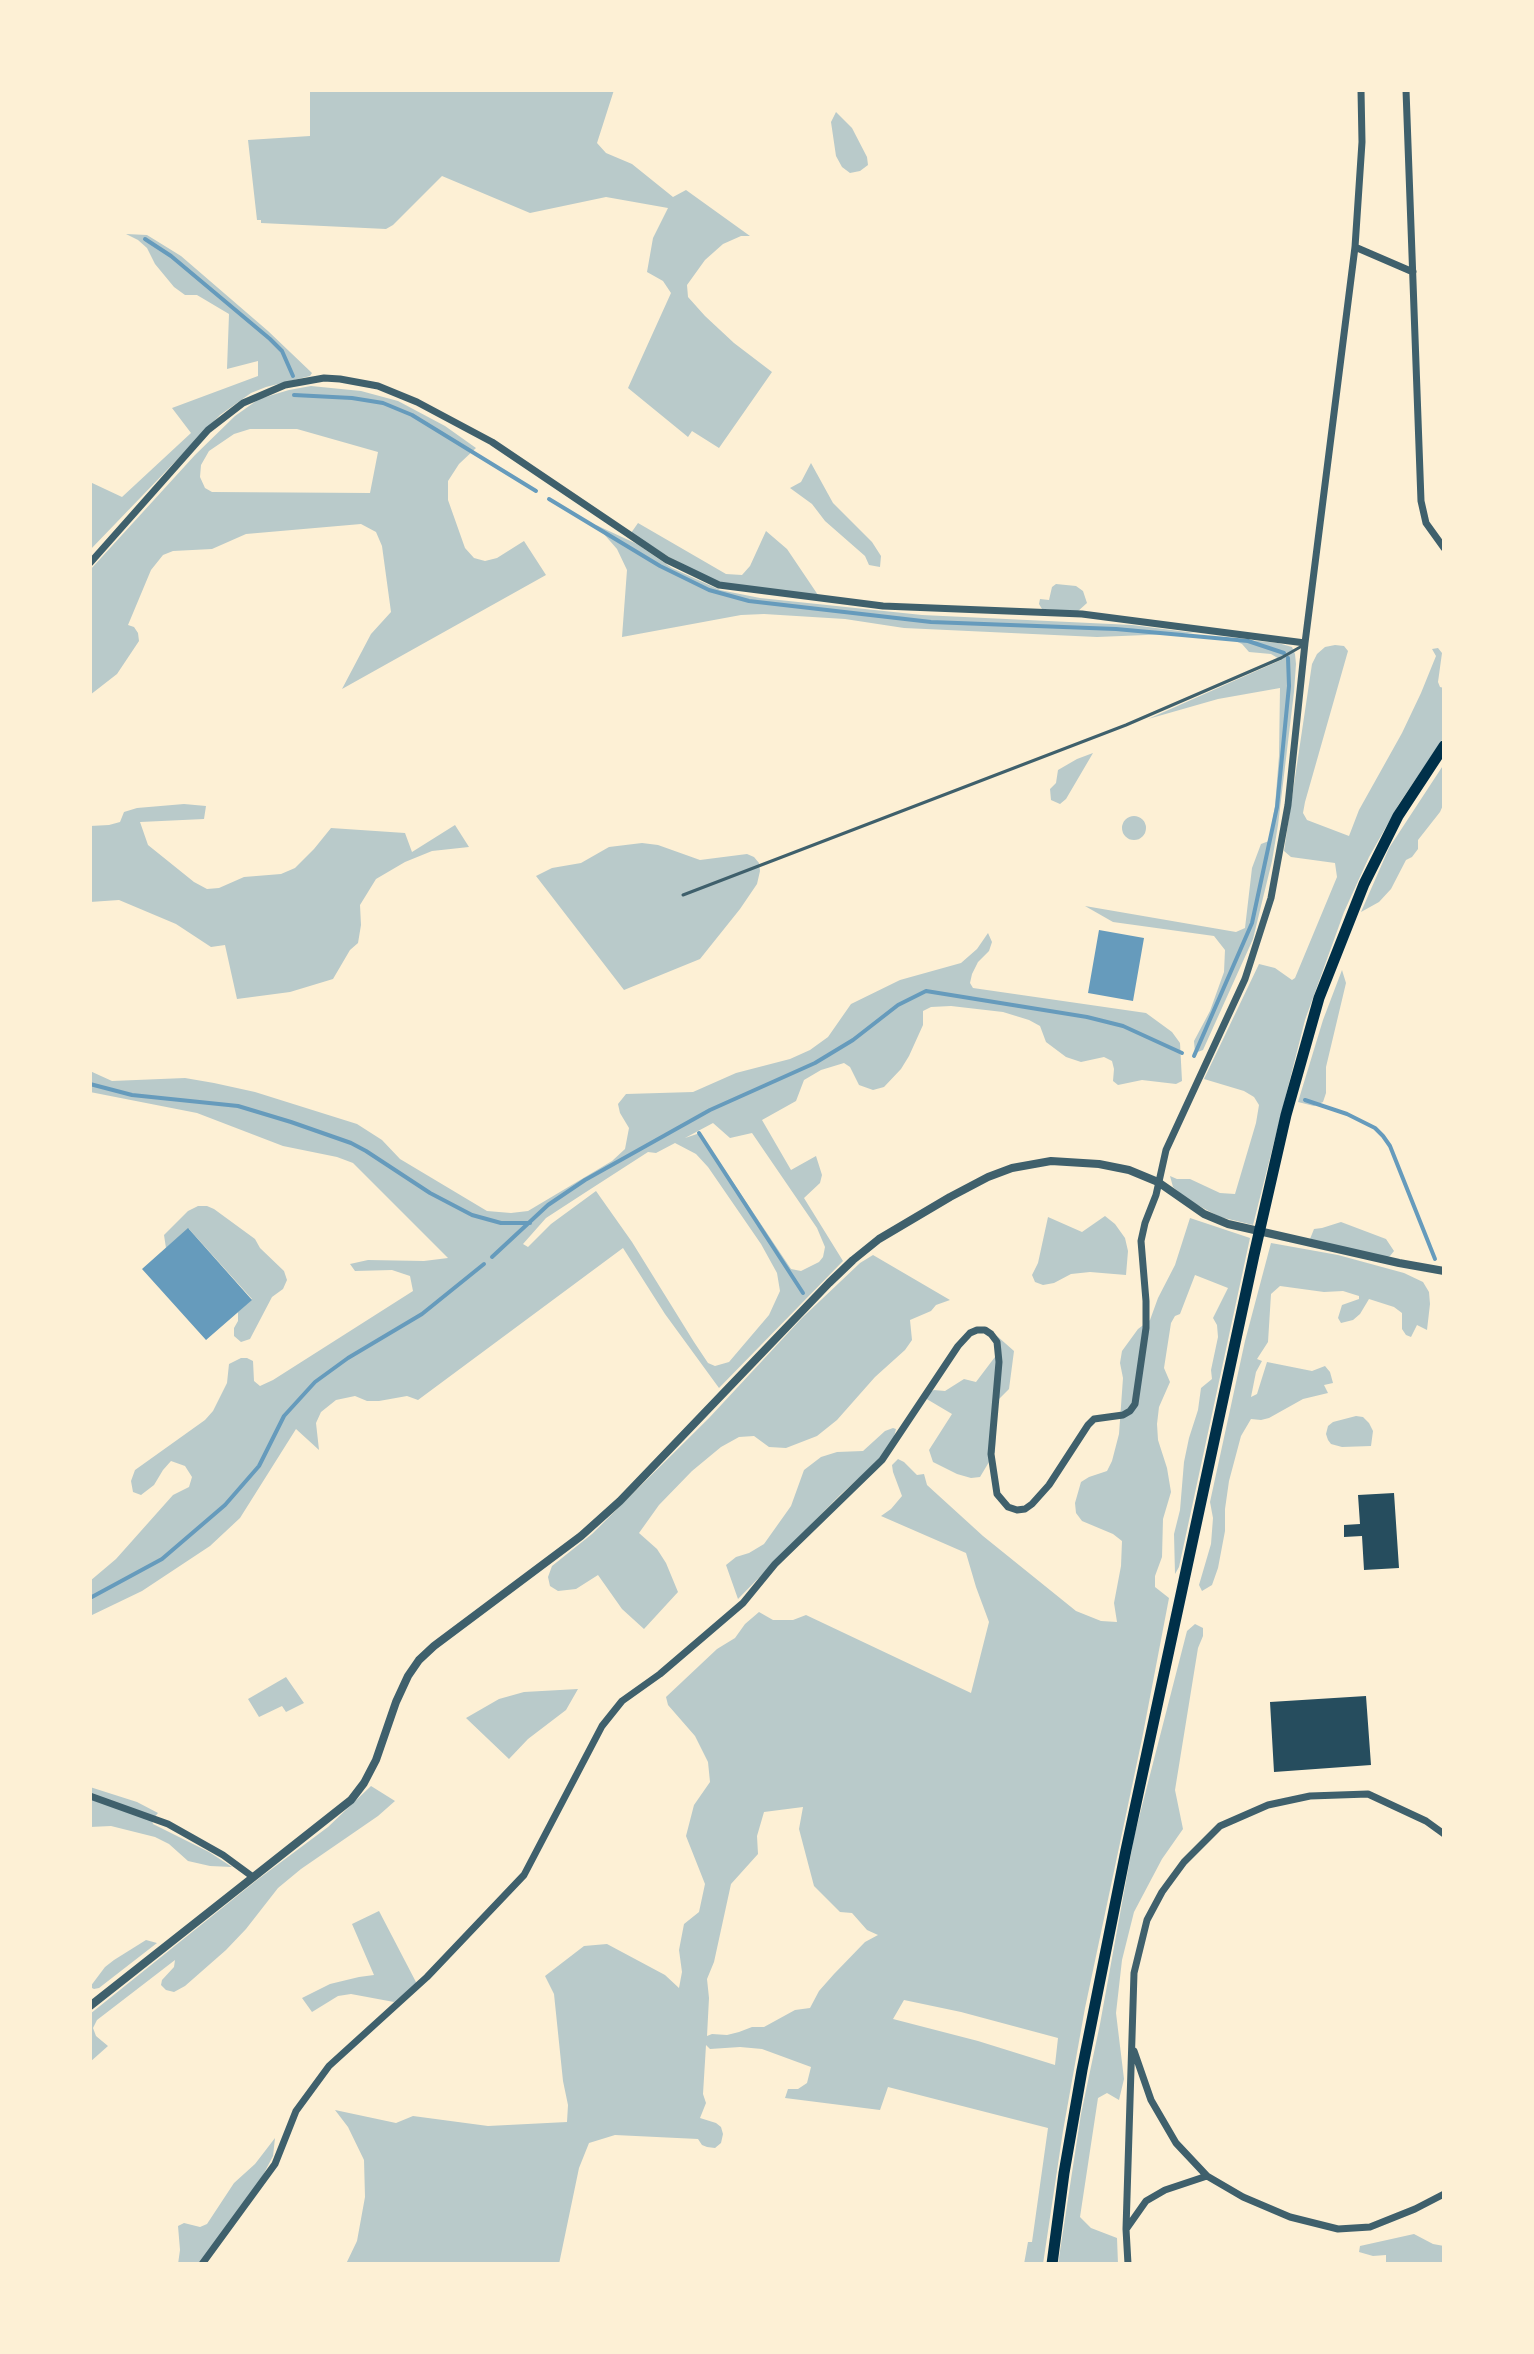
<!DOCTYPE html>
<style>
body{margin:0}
#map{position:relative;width:1534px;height:2354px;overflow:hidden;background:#fdf0d5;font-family:"PT Sans",sans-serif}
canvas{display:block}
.frame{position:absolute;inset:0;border:92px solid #fdf0d5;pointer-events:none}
</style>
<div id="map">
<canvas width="1534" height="2354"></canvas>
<div class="frame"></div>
</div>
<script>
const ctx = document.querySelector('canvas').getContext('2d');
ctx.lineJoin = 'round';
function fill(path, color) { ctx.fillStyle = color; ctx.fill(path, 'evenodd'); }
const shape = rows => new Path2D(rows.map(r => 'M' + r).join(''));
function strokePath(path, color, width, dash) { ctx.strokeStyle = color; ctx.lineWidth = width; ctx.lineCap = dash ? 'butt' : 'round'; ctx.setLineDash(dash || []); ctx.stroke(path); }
fill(shape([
 [310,90,614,90,597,143,606,153,632,164,673,197,686,190,750,236,741,236,723,244,705,260,687,285,688,297,705,316,734,343,772,372,719,448,692,431,688,437,628,388,671,293,663,281,647,272,653,238,668,208,606,197,530,213,442,176,393,225,386,229,261,223,261,220,257,220,248,140,310,136],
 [836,112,852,128,867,157,868,165,860,171,850,173,842,167,836,156,831,122],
 [126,234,147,235,181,256,268,331,312,373,310,376,266,387,251,393,220,415,90,550,90,482,122,497,191,433,172,408,258,376,258,361,227,369,229,314,197,295,185,295,174,287,155,264,147,248,138,240],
 [311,386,361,391,398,401,445,426,476,448,459,464,448,481,448,500,465,548,474,558,485,561,497,558,524,541,546,575,342,689,371,634,391,612,382,546,376,532,361,524,246,534,212,549,173,551,163,555,151,570,128,625,134,627,138,633,139,641,117,674,90,695,90,570,195,455,235,416,259,399,289,390],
 [250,429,297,429,378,452,370,493,212,492,205,488,200,477,201,465,209,451,234,434],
 [811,463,833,503,872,542,881,556,880,567,869,565,865,556,825,521,812,504,790,488,801,482],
 [638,523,726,574,742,575,750,566,766,531,787,549,818,595,721,584,669,557,631,533],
 [596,525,637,544,672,568,720,590,760,598,922,615,1132,625,1195,633,1097,637,904,628,845,619,764,614,741,615,622,637,627,570,617,549],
 [1056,584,1076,586,1083,591,1087,603,1077,612,1042,609,1039,604,1040,599,1049,600,1052,587],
 [1229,638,1278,643,1292,647,1295,654,1296,664,1294,692,1278,825,1272,861,1253,939,1203,1050,1195,1053,1194,1041,1210,1011,1224,972,1225,950,1214,936,1113,922,1085,906,1236,932,1245,928,1252,868,1261,844,1269,841,1275,806,1279,756,1280,688,1218,699,1148,719,1281,660,1271,654,1249,652,1242,644],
 [1335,645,1344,646,1348,651,1305,802,1303,813,1307,820,1349,836,1359,810,1402,733,1421,693,1436,656,1432,649,1438,648,1442,653,1438,682,1440,687,1444,688,1444,737,1399,804,1369,857,1344,912,1305,1020,1253,1225,1220,1217,1188,1200,1173,1187,1170,1176,1177,1179,1190,1179,1220,1193,1235,1194,1256,1123,1259,1105,1254,1097,1244,1091,1204,1079,1259,964,1275,968,1292,980,1295,978,1337,877,1335,863,1291,857,1284,851,1312,664,1317,654,1325,647],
 [1093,753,1066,799,1060,804,1051,800,1050,789,1056,783,1058,770,1077,759],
 [1444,764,1444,803,1440,812,1418,840,1418,849,1412,857,1406,860,1391,889,1379,902,1361,912,1389,848],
 [184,804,206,806,204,819,140,822,148,845,194,882,207,889,219,888,244,877,281,874,295,868,314,849,331,828,405,833,412,852,455,825,469,847,432,851,405,862,376,879,360,905,361,925,358,943,350,950,333,979,290,992,237,999,225,945,211,947,176,924,119,900,90,902,90,826,109,825,120,822,124,812,137,808],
 '1122 828a12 12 0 1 1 24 0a12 12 0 1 1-24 0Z',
 [642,843,658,845,700,860,747,854,754,857,759,863,760,871,757,884,740,909,700,959,624,990,536,876,552,868,581,863,609,847],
 [988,933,992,942,989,951,978,962,972,974,970,983,973,988,1146,1013,1172,1032,1180,1043,1182,1081,1176,1084,1142,1080,1118,1085,1113,1081,1114,1069,1112,1061,1104,1057,1081,1062,1066,1057,1046,1042,1040,1026,1029,1020,1003,1012,951,1006,931,1007,923,1011,923,1025,909,1056,901,1069,884,1087,873,1090,859,1085,850,1067,844,1063,821,1070,804,1080,796,1101,762,1120,791,1170,816,1156,822,1175,820,1183,804,1198,843,1261,719,1388,665,1314,623,1248,418,1400,407,1396,379,1401,367,1401,355,1396,336,1400,321,1412,316,1423,319,1450,296,1429,240,1518,210,1546,142,1591,90,1616,90,1581,116,1559,173,1495,189,1487,192,1477,185,1466,171,1461,163,1470,154,1485,141,1495,133,1492,131,1481,135,1470,205,1420,213,1411,227,1383,229,1364,241,1358,247,1358,253,1361,254,1381,260,1386,273,1380,413,1291,410,1276,392,1270,355,1271,350,1264,368,1260,424,1261,448,1258,353,1163,337,1157,283,1146,197,1113,90,1092,90,1071,112,1081,185,1078,214,1083,255,1092,357,1124,382,1140,400,1159,487,1211,511,1213,528,1211,612,1161,625,1149,629,1128,620,1113,618,1104,626,1094,693,1092,736,1073,790,1059,810,1050,828,1037,851,1004,900,980,961,963,977,949],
 [713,1123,730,1138,752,1133,817,1228,825,1247,823,1257,819,1262,801,1271,791,1269,700,1133,685,1138],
 [675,1143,696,1154,708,1167,761,1244,777,1273,780,1291,769,1315,729,1362,715,1366,708,1363,694,1342,632,1242,596,1191,551,1224,528,1247,523,1244,546,1218,586,1192,648,1152,656,1153],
 [1342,970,1346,983,1326,1067,1326,1093,1323,1102,1314,1106,1298,1102,1323,1020],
 [198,1206,207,1206,214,1209,255,1239,260,1248,284,1271,287,1280,283,1289,272,1297,250,1339,241,1342,234,1336,234,1328,238,1321,238,1312,252,1299,189,1229,166,1248,164,1235,188,1211],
 [1105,1216,1115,1224,1125,1238,1128,1251,1126,1275,1090,1272,1071,1274,1054,1283,1043,1285,1035,1282,1032,1275,1038,1263,1048,1217,1082,1232],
 [1190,1218,1250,1238,1179,1567,1175,1574,1174,1534,1180,1510,1184,1462,1189,1438,1198,1410,1201,1388,1212,1379,1211,1370,1218,1337,1217,1325,1213,1318,1228,1288,1195,1275,1180,1314,1175,1316,1171,1323,1164,1368,1170,1382,1159,1407,1157,1424,1158,1440,1167,1468,1171,1492,1163,1519,1162,1557,1155,1576,1155,1587,1169,1598,1142,1739,1085,2008,1063,2131,1043,2264,1024,2264,1028,2242,1032,2242,1048,2128,888,2087,880,2110,785,2098,788,2089,798,2089,807,2083,811,2067,762,2049,740,2047,710,2049,706,2045,703,2094,706,2103,700,2118,716,2123,721,2127,723,2134,721,2143,715,2148,707,2147,702,2145,698,2139,615,2135,589,2143,579,2168,559,2264,346,2264,357,2241,365,2197,364,2160,348,2127,335,2110,396,2123,413,2116,488,2126,567,2122,568,2105,563,2081,554,1994,545,1976,584,1946,607,1944,665,1975,679,1988,682,1972,679,1950,684,1924,699,1912,705,1884,686,1836,694,1805,710,1782,708,1762,695,1736,668,1705,666,1697,717,1649,735,1638,745,1624,759,1612,773,1620,793,1620,806,1615,971,1693,989,1622,976,1587,966,1553,881,1516,891,1509,902,1496,893,1472,892,1465,898,1459,904,1462,917,1475,924,1474,927,1485,983,1536,1076,1611,1101,1621,1117,1622,1114,1603,1121,1566,1122,1541,1113,1534,1082,1521,1076,1513,1075,1503,1081,1482,1089,1477,1107,1471,1112,1461,1119,1434,1123,1378,1120,1363,1122,1351,1138,1329,1150,1320,1158,1298,1175,1265],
 [803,1807,799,1829,814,1886,840,1912,852,1913,867,1930,878,1935,865,1942,834,1974,819,1991,810,2008,795,2010,764,2027,752,2027,739,2032,727,2035,712,2034,707,2036,709,1998,707,1979,714,1962,731,1884,758,1854,757,1836,764,1812],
 [904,2000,961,2012,1058,2038,1055,2065,978,2041,893,2019],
 [1341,1222,1386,1239,1394,1251,1390,1256,1386,1258,1310,1239,1314,1229,1322,1228],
 [1271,1243,1338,1255,1404,1273,1423,1282,1429,1292,1430,1304,1427,1330,1417,1325,1411,1337,1406,1335,1402,1329,1402,1313,1394,1307,1369,1299,1360,1314,1353,1320,1341,1323,1338,1318,1342,1305,1359,1299,1359,1296,1343,1291,1324,1292,1280,1286,1271,1294,1268,1342,1257,1359,1262,1361,1256,1372,1251,1397,1257,1394,1267,1362,1312,1371,1325,1366,1330,1372,1333,1383,1324,1385,1328,1393,1303,1399,1269,1418,1261,1420,1251,1419,1241,1436,1229,1481,1225,1509,1225,1531,1218,1568,1212,1585,1202,1591,1199,1585,1211,1544,1213,1518,1210,1502,1245,1341],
 [873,1255,950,1300,936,1305,931,1311,910,1320,912,1340,905,1350,875,1377,837,1420,817,1436,786,1448,769,1447,754,1436,739,1437,721,1447,692,1471,659,1505,639,1533,657,1549,666,1563,678,1592,644,1629,622,1609,598,1575,576,1589,558,1591,550,1586,548,1577,552,1566,592,1534,709,1418,802,1318,860,1263],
 [997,1336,1014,1351,1009,1389,997,1401,995,1452,980,1477,971,1478,957,1474,933,1462,929,1450,952,1414,925,1398,927,1394,934,1390,945,1391,964,1379,976,1382,1001,1349],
 [1356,1416,1363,1417,1369,1423,1373,1431,1371,1446,1342,1447,1331,1444,1328,1440,1326,1434,1328,1426,1333,1422],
 [893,1428,896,1429,894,1437,880,1459,840,1495,738,1599,726,1565,736,1557,749,1553,764,1544,791,1506,804,1470,821,1457,837,1452,863,1451,885,1431],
 [1195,1624,1203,1628,1203,1636,1198,1648,1175,1790,1183,1829,1162,1859,1134,1912,1122,1960,1116,2013,1124,2079,1119,2100,1107,2093,1098,2098,1080,2217,1091,2228,1117,2238,1118,2264,1058,2264,1081,2114,1100,2024,1134,1837,1187,1631],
 [286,1677,304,1703,286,1712,282,1706,259,1717,248,1699],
 [578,1689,566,1710,528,1739,509,1759,466,1718,499,1699,524,1692],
 [371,1786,395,1801,378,1816,301,1869,278,1888,246,1929,226,1950,185,1986,174,1992,166,1990,161,1985,162,1980,174,1967,175,1960,97,2020,93,2028,96,2036,108,2046,90,2062,90,2014,257,1880,328,1827],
 [90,1787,137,1802,158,1813,152,1820,153,1824,209,1852,232,1867,210,1866,188,1861,169,1844,155,1837,111,1826,90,1827],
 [379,1911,417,1984,394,2002,351,1994,338,1996,312,2012,302,1998,330,1984,359,1977,374,1975,352,1924],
 [146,1940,157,1943,99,1988,94,1989,90,1987,105,1967,114,1960],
 [275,2138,273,2156,260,2181,199,2264,178,2264,180,2250,178,2226,184,2223,200,2227,207,2224,234,2183,255,2164],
 [1414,2234,1433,2244,1444,2246,1444,2264,1386,2264,1386,2255,1373,2256,1359,2252,1360,2246]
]), '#b9caca');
fill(shape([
 [1099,930,1144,938,1133,1001,1088,993],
 [188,1228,252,1300,206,1340,142,1269]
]), '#669bbc');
strokePath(shape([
 [145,239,171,256,270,339,282,351,293,376],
 [294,395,352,398,383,403,412,415,536,491],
 [549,499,660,566,709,590,749,601,931,622,1116,629,1248,641,1284,653],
 [1194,1056,1252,923,1277,807,1289,686,1288,658],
 [90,1084,132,1095,238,1106,291,1122,351,1143,366,1151,430,1193,472,1215,501,1223,530,1223],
 [1305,1100,1347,1114,1375,1128,1383,1136,1390,1146,1435,1259],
 [699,1133,803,1293],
 [492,1257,548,1205,585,1180,710,1110,815,1063,853,1040,898,1005,926,991,1087,1017,1123,1026,1182,1053],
 [90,1598,162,1559,225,1505,259,1466,284,1416,315,1382,348,1358,422,1314,484,1264]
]), '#669bbc', 4);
fill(shape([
 [1394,1493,1399,1568,1364,1570,1362,1536,1344,1537,1344,1525,1360,1524,1358,1495],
 [1366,1696,1371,1765,1274,1772,1270,1702]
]), '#264d5e');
strokePath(shape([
 [683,895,1126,725,1281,658,1302,646]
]), '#3f606c', 3);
strokePath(shape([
 [1406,90,1421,501,1426,523,1444,548],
 [1355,247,1413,272],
 [90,563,208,430,243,403,285,385,324,378,340,379,378,386,417,402,492,442,667,560,719,585,883,606,1082,614,1305,643],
 [90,1796,168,1824,223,1855,253,1877],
 [1134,2051,1151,2100,1176,2143,1207,2176,1243,2197,1290,2217,1338,2229,1370,2227,1415,2209,1444,2194],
 [1127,2228,1146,2201,1165,2190,1207,2176],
 [202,2264,275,2164,296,2111,329,2066,427,1977,524,1875,602,1726,622,1701,660,1674,743,1603,775,1564,882,1460,958,1346,970,1333,977,1330,985,1330,991,1334,997,1342,999,1362,991,1454,997,1494,1008,1507,1017,1510,1025,1509,1032,1504,1049,1485,1088,1425,1094,1419,1123,1415,1130,1411,1135,1404,1146,1328,1146,1301,1141,1241,1145,1223,1156,1195,1166,1150,1245,979,1271,898,1288,805,1305,643,1355,247,1362,142,1361,90],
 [1128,2264,1126,2229,1134,1973,1147,1920,1162,1892,1184,1862,1220,1826,1268,1805,1310,1796,1368,1794,1426,1821,1444,1834]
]), '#3f606c', 7);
strokePath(shape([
 [90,2006,351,1800,364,1783,376,1760,396,1702,408,1676,419,1660,434,1646,581,1536,620,1501,829,1283,853,1260,879,1239,950,1197,988,1177,1012,1168,1051,1161,1099,1164,1129,1170,1158,1182,1204,1214,1228,1224,1399,1263,1444,1271]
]), '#3f606c', 8);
strokePath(shape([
 [1052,2264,1064,2173,1082,2070,1126,1850,1254,1255,1286,1115,1319,998,1364,884,1398,816,1444,746]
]), '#003049', 11);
</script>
